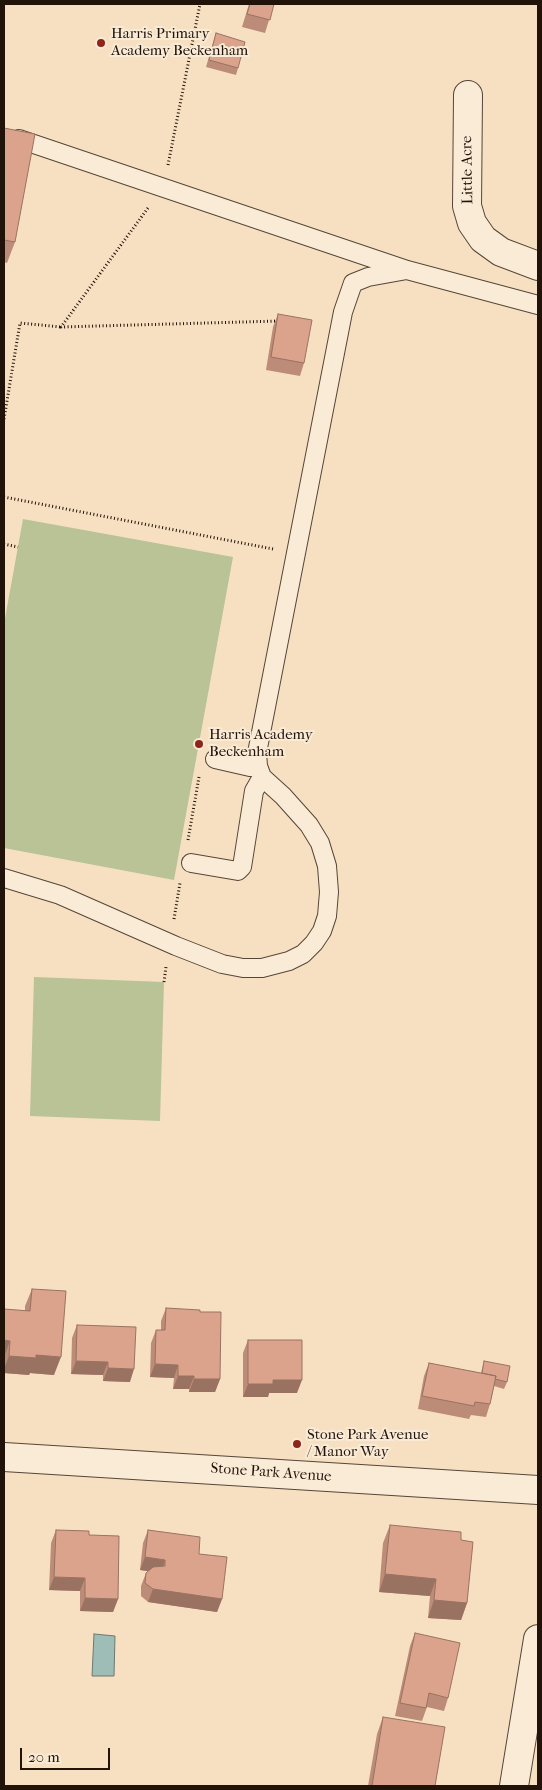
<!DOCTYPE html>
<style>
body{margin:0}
#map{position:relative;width:542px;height:1790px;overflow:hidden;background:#f7e0c1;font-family:"IM FELL French Canon",serif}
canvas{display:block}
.frame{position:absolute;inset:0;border:5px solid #21130a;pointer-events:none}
.scale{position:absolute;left:20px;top:1748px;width:90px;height:22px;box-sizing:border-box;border:2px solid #21130a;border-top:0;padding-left:6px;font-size:15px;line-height:18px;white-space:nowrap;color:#21130a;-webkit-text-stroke:4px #faebd7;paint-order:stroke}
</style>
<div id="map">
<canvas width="542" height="1790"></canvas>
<div class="frame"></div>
<div class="scale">20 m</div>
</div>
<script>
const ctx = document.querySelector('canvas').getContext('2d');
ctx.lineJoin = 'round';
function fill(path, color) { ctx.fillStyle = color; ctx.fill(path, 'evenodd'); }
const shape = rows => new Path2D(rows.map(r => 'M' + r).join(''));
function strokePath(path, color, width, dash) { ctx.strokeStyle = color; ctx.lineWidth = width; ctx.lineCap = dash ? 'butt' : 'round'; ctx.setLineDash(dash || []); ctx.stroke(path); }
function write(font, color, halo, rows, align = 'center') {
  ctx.font = font + ' "IM FELL French Canon",serif'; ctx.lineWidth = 4; ctx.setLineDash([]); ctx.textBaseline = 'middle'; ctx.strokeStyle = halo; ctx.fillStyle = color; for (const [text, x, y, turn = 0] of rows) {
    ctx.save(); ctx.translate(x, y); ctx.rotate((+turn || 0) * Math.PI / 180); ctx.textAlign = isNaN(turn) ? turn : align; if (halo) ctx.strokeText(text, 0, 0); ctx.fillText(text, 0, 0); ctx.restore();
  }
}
fill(shape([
 [23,519,233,557,174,880,4,848,4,624],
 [34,977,164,982,160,1121,30,1116]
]), '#b9c395');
const water = shape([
 [94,1634,115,1636,114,1676,92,1676,94,1634]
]);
fill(water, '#9dbdb6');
strokePath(water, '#6b7971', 1);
const service = shape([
 [19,139,407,270,538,305],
 [215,759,250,767,258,766],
 [191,863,238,871,242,867,254,791,262,777],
 [4,878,60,895,176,946,222,964,243,968,262,968,289,961,303,954,314,943,322,931,327,916,329,892,327,866,320,843,309,825,283,796,262,777,258,766,257,753,343,312,353,283,368,277,407,270]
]);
const minor = shape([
 [468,95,467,206,472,223,483,239,501,252,538,266],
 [514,1786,538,1639]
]);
const tertiary = shape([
 [4,1457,538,1490]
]);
strokePath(service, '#564638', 20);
strokePath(minor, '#564638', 30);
strokePath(tertiary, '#564638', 30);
strokePath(shape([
 [168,165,200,4],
 [148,208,61,327,279,321],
 [4,419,20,323,61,327],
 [4,497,273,549],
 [4,544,18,547],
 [188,840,199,777],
 [174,919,180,883],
 [164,982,166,967]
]), '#21130a', 3, [1, 2.5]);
strokePath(service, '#faebd7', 18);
strokePath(minor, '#faebd7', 28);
strokePath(tertiary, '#faebd7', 28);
fill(shape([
 [249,4,274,4,265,33,242,27],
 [216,33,238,68,236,75,206,67],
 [4,128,15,242,7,263,4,262],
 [278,314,304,363,300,376,266,370,273,327],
 [32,1289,54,1375,30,1373,29,1375,4,1373,4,1309,25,1311,25,1306],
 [166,1308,200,1312,220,1379,215,1392,189,1392,189,1389,173,1389,174,1378,150,1377,151,1343,156,1330,161,1330,161,1321],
 [77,1325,130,1382,103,1381,103,1375,71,1374,72,1338],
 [248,1340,297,1393,269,1393,268,1397,243,1397,243,1353],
 [484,1361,507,1382,504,1389,494,1386,490,1404,486,1417,471,1415,469,1419,418,1409,424,1376,429,1363,481,1373],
 [390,1525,461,1540,467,1603,461,1620,428,1618,430,1596,379,1592,383,1543],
 [56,1530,89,1535,118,1599,113,1612,80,1611,80,1591,49,1590,51,1543],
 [148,1530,199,1554,222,1599,217,1612,148,1602,141,1596,141,1586,146,1573,148,1571,140,1570,143,1543],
 [415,1633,448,1698,444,1711,427,1707,422,1721,395,1716,410,1646],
 [383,1717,435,1786,368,1786,377,1734]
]), '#bc8c78');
fill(shape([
 [4,1340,10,1341,4,1357],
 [36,1355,61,1357,54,1375,30,1373,29,1375,4,1373,4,1369,9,1356],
 [76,1361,108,1362,103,1375,71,1374],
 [155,1364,178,1365,174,1378,150,1377],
 [108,1368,134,1369,130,1382,103,1381],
 [178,1376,194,1376,189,1389,173,1389],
 [194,1379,220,1379,215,1392,189,1392],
 [273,1380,302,1380,297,1393,269,1393,268,1397,243,1397,248,1384],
 [145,1557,165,1560,161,1573,140,1570],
 [385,1574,436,1579,430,1596,379,1592],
 [54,1577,85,1578,80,1591,49,1590],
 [153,1589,222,1599,217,1612,148,1602],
 [85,1598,118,1599,113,1612,80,1611],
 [434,1600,467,1603,461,1620,428,1618]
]), '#997262');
const building = shape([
 [250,4,274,4,270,20,247,14,250,4],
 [216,33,245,42,238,68,209,60,216,33],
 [4,128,35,134,15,242,4,240,4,128],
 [278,314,312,320,304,363,271,357,278,314],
 [32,1289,66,1291,61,1357,36,1355,36,1358,9,1356,10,1341,4,1340,4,1309,30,1311,32,1289],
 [166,1308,200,1310,200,1312,221,1312,220,1379,194,1379,194,1376,178,1376,178,1365,155,1364,156,1330,165,1330,166,1308],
 [77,1325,136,1327,134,1369,108,1368,108,1362,76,1361,77,1325],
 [248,1340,302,1340,302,1380,273,1380,273,1384,248,1384,248,1340],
 [484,1361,510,1366,507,1382,495,1379,496,1376,482,1373,484,1361],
 [429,1363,496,1376,490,1404,475,1402,474,1406,422,1396,429,1363],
 [390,1525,461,1532,461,1540,473,1542,467,1603,434,1600,436,1579,385,1574,390,1525],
 [56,1530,89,1531,89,1535,119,1536,118,1599,85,1598,85,1578,54,1577,56,1530],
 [148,1530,200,1537,199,1554,227,1557,222,1599,153,1589,145,1583,146,1573,153,1567,165,1566,165,1560,145,1557,148,1530],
 [415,1633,460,1643,448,1698,429,1693,426,1708,400,1703,415,1633],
 [383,1717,445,1727,435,1786,372,1786,383,1717]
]);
fill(building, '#dba38c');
strokePath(building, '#997262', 1);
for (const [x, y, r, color] of [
 [101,43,5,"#8f2418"],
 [199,744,5,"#8f2418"],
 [297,1444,5,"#8f2418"]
]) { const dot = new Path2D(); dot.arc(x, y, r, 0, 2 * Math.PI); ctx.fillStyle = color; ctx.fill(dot); strokePath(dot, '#faebd7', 2); }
write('15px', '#21130a', '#faebd7', [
 ["Harris Primary",111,34],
 ["Academy Beckenham",111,51],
 ["Harris Academy",209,735],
 ["Beckenham",209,752],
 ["Stone Park Avenue",307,1435],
 ["/ Manor Way",307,1452]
], 'left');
write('15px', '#21130a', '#faebd7', [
 ["Little Acre",468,170,-91],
 ["Stone Park Avenue",271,1473,4]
]);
</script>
